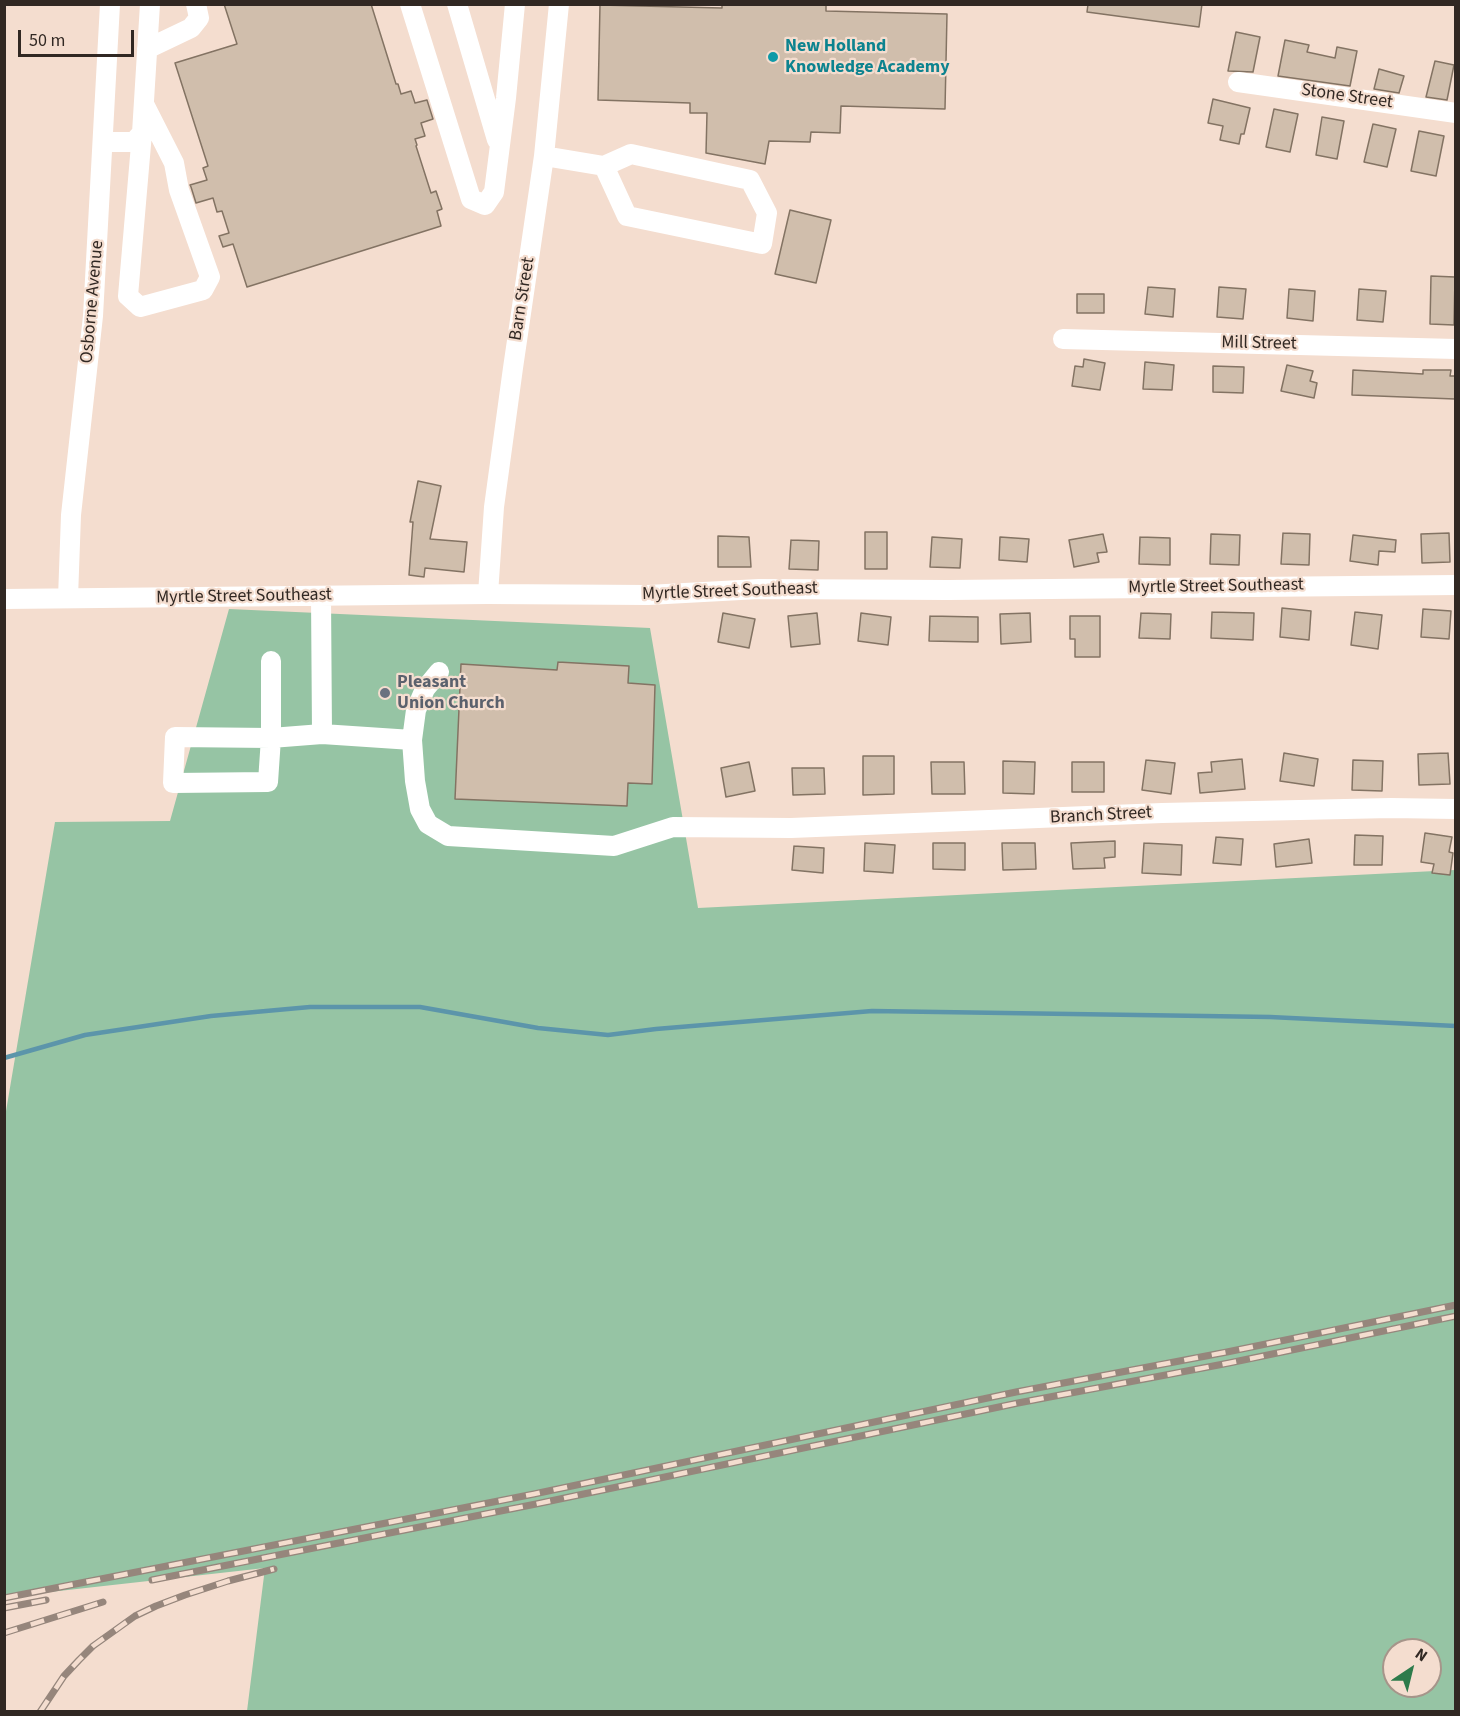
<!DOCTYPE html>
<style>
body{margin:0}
#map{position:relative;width:1460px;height:1716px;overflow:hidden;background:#f4ddcf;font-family:"Source Sans 3",sans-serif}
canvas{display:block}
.frame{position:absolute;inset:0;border:6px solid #312823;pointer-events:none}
.north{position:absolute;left:1382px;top:1638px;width:60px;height:60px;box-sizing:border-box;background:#f4ddcf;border:2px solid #a6958a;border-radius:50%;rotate:35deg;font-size:16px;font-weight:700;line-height:24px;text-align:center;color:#312823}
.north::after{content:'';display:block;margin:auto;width:21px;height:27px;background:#2d7b4b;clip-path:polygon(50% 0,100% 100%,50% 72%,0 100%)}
.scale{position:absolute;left:18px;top:30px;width:116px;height:27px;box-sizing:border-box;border:3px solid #312823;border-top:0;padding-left:8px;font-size:18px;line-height:21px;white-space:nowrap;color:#312823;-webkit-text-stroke:4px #f4ddcf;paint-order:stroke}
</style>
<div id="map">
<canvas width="1460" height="1716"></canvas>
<div class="frame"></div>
<div class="north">N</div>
<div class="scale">50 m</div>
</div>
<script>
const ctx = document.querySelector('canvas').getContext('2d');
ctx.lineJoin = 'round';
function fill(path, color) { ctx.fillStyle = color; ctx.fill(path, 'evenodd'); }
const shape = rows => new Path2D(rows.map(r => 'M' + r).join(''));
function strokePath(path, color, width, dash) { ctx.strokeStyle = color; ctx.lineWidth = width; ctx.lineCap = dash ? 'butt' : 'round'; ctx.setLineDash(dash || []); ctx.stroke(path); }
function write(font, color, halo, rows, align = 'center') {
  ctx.font = font + ' "Source Sans 3",sans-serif'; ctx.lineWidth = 4.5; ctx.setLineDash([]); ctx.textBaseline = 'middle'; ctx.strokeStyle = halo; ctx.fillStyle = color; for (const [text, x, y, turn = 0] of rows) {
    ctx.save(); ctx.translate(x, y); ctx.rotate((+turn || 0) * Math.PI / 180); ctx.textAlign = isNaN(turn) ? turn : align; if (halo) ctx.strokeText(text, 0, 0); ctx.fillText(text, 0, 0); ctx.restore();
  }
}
fill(shape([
 [229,609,650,628,698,908,1455,870,1455,1711,247,1711,265,1568,5,1597,5,1117,55,822,170,821],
 [1394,1650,1430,1650,1430,1686,1394,1686]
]), '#96c4a4');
strokePath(shape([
 [4,1058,85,1035,211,1016,310,1007,420,1007,538,1028,608,1035,656,1029,872,1011,1270,1017,1456,1026]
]), '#5c95aa', 4.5);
const building = shape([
 [224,4,371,4,396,84,398,84,401,94,411,91,415,103,427,100,433,119,421,123,425,136,415,139,417,145,416,146,431,193,436,191,442,209,437,211,441,226,247,287,233,244,223,247,219,236,229,233,222,211,217,212,213,198,196,203,191,187,190,185,207,180,203,168,208,166,175,63,237,44,224,4],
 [722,4,826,4,826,11,947,14,945,109,841,106,840,133,811,132,810,142,769,141,765,164,706,153,707,113,690,113,690,103,598,100,600,5,722,8,722,4],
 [1088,4,1202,4,1199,27,1087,12,1088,4],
 [1236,32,1260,37,1253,72,1228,71,1236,32],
 [1285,40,1309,45,1307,52,1335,58,1337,47,1357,51,1350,86,1278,76,1285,40],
 [1435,61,1454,65,1447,100,1426,97,1435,61],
 [1379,69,1404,76,1399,93,1374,89,1379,69],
 [1213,99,1250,108,1244,134,1241,134,1239,144,1220,140,1223,126,1208,123,1213,99],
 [1274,109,1298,114,1290,152,1266,147,1274,109],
 [1322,117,1344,121,1337,159,1316,155,1322,117],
 [1373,124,1396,129,1387,167,1364,162,1373,124],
 [1419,131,1444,136,1436,176,1411,171,1419,131],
 [790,210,831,220,816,283,775,274,790,210],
 [1431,276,1455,277,1454,325,1430,324,1431,276],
 [1148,287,1175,289,1173,317,1145,314,1148,287],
 [1219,287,1246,289,1243,319,1217,317,1219,287],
 [1289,289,1315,291,1313,321,1287,318,1289,289],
 [1359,289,1386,291,1383,322,1357,320,1359,289],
 [1077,294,1104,294,1104,313,1077,313,1077,294],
 [1084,359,1105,363,1100,390,1072,386,1075,366,1083,367,1084,359],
 [1145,362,1174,365,1172,390,1143,389,1145,362],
 [1287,365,1313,371,1310,381,1317,383,1314,398,1281,391,1287,365],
 [1213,366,1244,367,1243,393,1213,392,1213,366],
 [1353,370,1423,374,1423,370,1451,370,1450,376,1455,376,1455,399,1352,395,1353,370],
 [418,481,441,486,430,539,467,542,464,572,425,568,424,577,409,575,413,522,410,522,418,481],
 [865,532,887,532,887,569,865,569,865,532],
 [1283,533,1310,534,1309,565,1281,564,1283,533],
 [1449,533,1450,562,1422,563,1421,534,1449,533],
 [1103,534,1107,552,1097,553,1099,562,1074,567,1069,540,1103,534],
 [1211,534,1240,535,1239,565,1210,564,1211,534],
 [1353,535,1396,540,1395,552,1379,551,1378,565,1350,561,1353,535],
 [718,536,749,537,751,567,718,567,718,536],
 [932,537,962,539,960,568,930,567,932,537],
 [1000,537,1029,539,1027,562,999,560,1000,537],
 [1140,537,1170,538,1170,565,1139,564,1140,537],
 [791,540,819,541,818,570,789,569,791,540],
 [1282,608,1311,611,1309,640,1280,637,1282,608],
 [1423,609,1451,611,1449,639,1421,637,1423,609],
 [1212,612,1254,613,1253,640,1211,638,1212,612],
 [1355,612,1382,615,1378,649,1351,645,1355,612],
 [723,613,755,619,749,648,718,642,723,613],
 [817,613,820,644,791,647,788,616,817,613],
 [861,613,891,617,888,645,858,641,861,613],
 [1030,613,1031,642,1001,644,1000,614,1030,613],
 [1141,613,1171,614,1170,639,1139,638,1141,613],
 [930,616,978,617,978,642,929,641,930,616],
 [1070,616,1100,616,1100,657,1075,657,1075,639,1070,639,1070,616],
 [558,662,629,666,628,683,655,685,652,784,628,783,627,806,455,799,461,664,557,670,558,662],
 [1284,753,1318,759,1314,786,1280,781,1284,753],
 [1448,753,1450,784,1419,785,1418,754,1448,753],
 [863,756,894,756,894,794,863,795,863,756],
 [1242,759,1245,789,1200,793,1198,773,1212,772,1211,762,1242,759],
 [1146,760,1175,763,1171,794,1142,790,1146,760],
 [1353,760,1383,761,1382,791,1352,790,1353,760],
 [1003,761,1035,762,1034,794,1003,793,1003,761],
 [749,762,755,791,726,797,721,768,749,762],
 [931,762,964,762,965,794,932,794,931,762],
 [1072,762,1104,762,1104,792,1072,792,1072,762],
 [792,768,824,768,825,794,793,795,792,768],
 [1425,833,1452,837,1449,852,1453,853,1450,875,1432,873,1434,864,1421,862,1425,833],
 [1355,835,1383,836,1382,865,1354,865,1355,835],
 [1216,837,1243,839,1241,865,1213,863,1216,837],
 [1309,839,1312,863,1276,867,1274,844,1309,839],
 [1115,841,1115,857,1104,858,1105,868,1073,869,1071,843,1115,841],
 [865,843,895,845,893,873,864,871,865,843],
 [933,843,965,843,965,870,933,869,933,843],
 [1002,843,1035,843,1036,869,1003,870,1002,843],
 [1144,843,1182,845,1181,875,1142,873,1144,843],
 [794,846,824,848,823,873,792,870,794,846]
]);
fill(building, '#d0beac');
strokePath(building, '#837363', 1.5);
strokePath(shape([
 [410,4,471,199,485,205,494,192,506,98,515,4],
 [457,4,497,140],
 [147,49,191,28,199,18,196,4],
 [1238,82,1456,113],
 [142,133,128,296,140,307,203,290,210,277,179,190,174,163,144,104],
 [104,142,134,142,142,133,150,4],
 [544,156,604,166,631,154,750,180,767,213,762,244,627,216,604,166],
 [1063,339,1456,349],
 [488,594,494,507,513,368,544,156,559,4],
 [321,596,322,734],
 [68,598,71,515,93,316,110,4],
 [4,599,488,594,648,595,759,589,948,590,1456,585],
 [271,661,271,738,268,782,173,783,175,737,271,738,322,734,412,740],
 [439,672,425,689,416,710,412,740,415,781,420,809,428,824,448,836,614,846,673,827,791,828,1162,813,1391,808,1456,809]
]), '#fff', 20);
const rail = shape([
 [152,1580,536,1504,1018,1403,1229,1363,1456,1316],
 [4,1598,534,1494,1016,1392,1227,1352,1456,1305],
 [4,1608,46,1600],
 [4,1633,103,1602],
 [40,1712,64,1676,79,1660,93,1646,135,1616,156,1606,185,1595,228,1581,274,1569]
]);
strokePath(rail, '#96867c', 7);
strokePath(rail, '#f4ddcf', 4.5, [14]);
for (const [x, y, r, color] of [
 [773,57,6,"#0f9aa8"],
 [385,693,6,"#6b7280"]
]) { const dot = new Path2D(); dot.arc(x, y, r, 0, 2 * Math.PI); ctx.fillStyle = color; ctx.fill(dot); strokePath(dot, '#f4ddcf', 2); }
write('bold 18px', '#0d838f', '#f4ddcf', [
 ["New Holland",785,47],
 ["Knowledge Academy",785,68]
], 'left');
write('18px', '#312823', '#f4ddcf', [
 ["Stone Street",1347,97,8],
 ["Barn Street",523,299,-81],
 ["Osborne Avenue",93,302,-85],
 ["Mill Street",1259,344,1],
 ["Myrtle Street Southeast",1216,587,-1],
 ["Myrtle Street Southeast",730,592,-2],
 ["Myrtle Street Southeast",244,597,-1],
 ["Branch Street",1101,816,-3]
]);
write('bold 18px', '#5b616d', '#f4ddcf', [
 ["Pleasant",397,683],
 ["Union Church",397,704]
], 'left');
</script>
